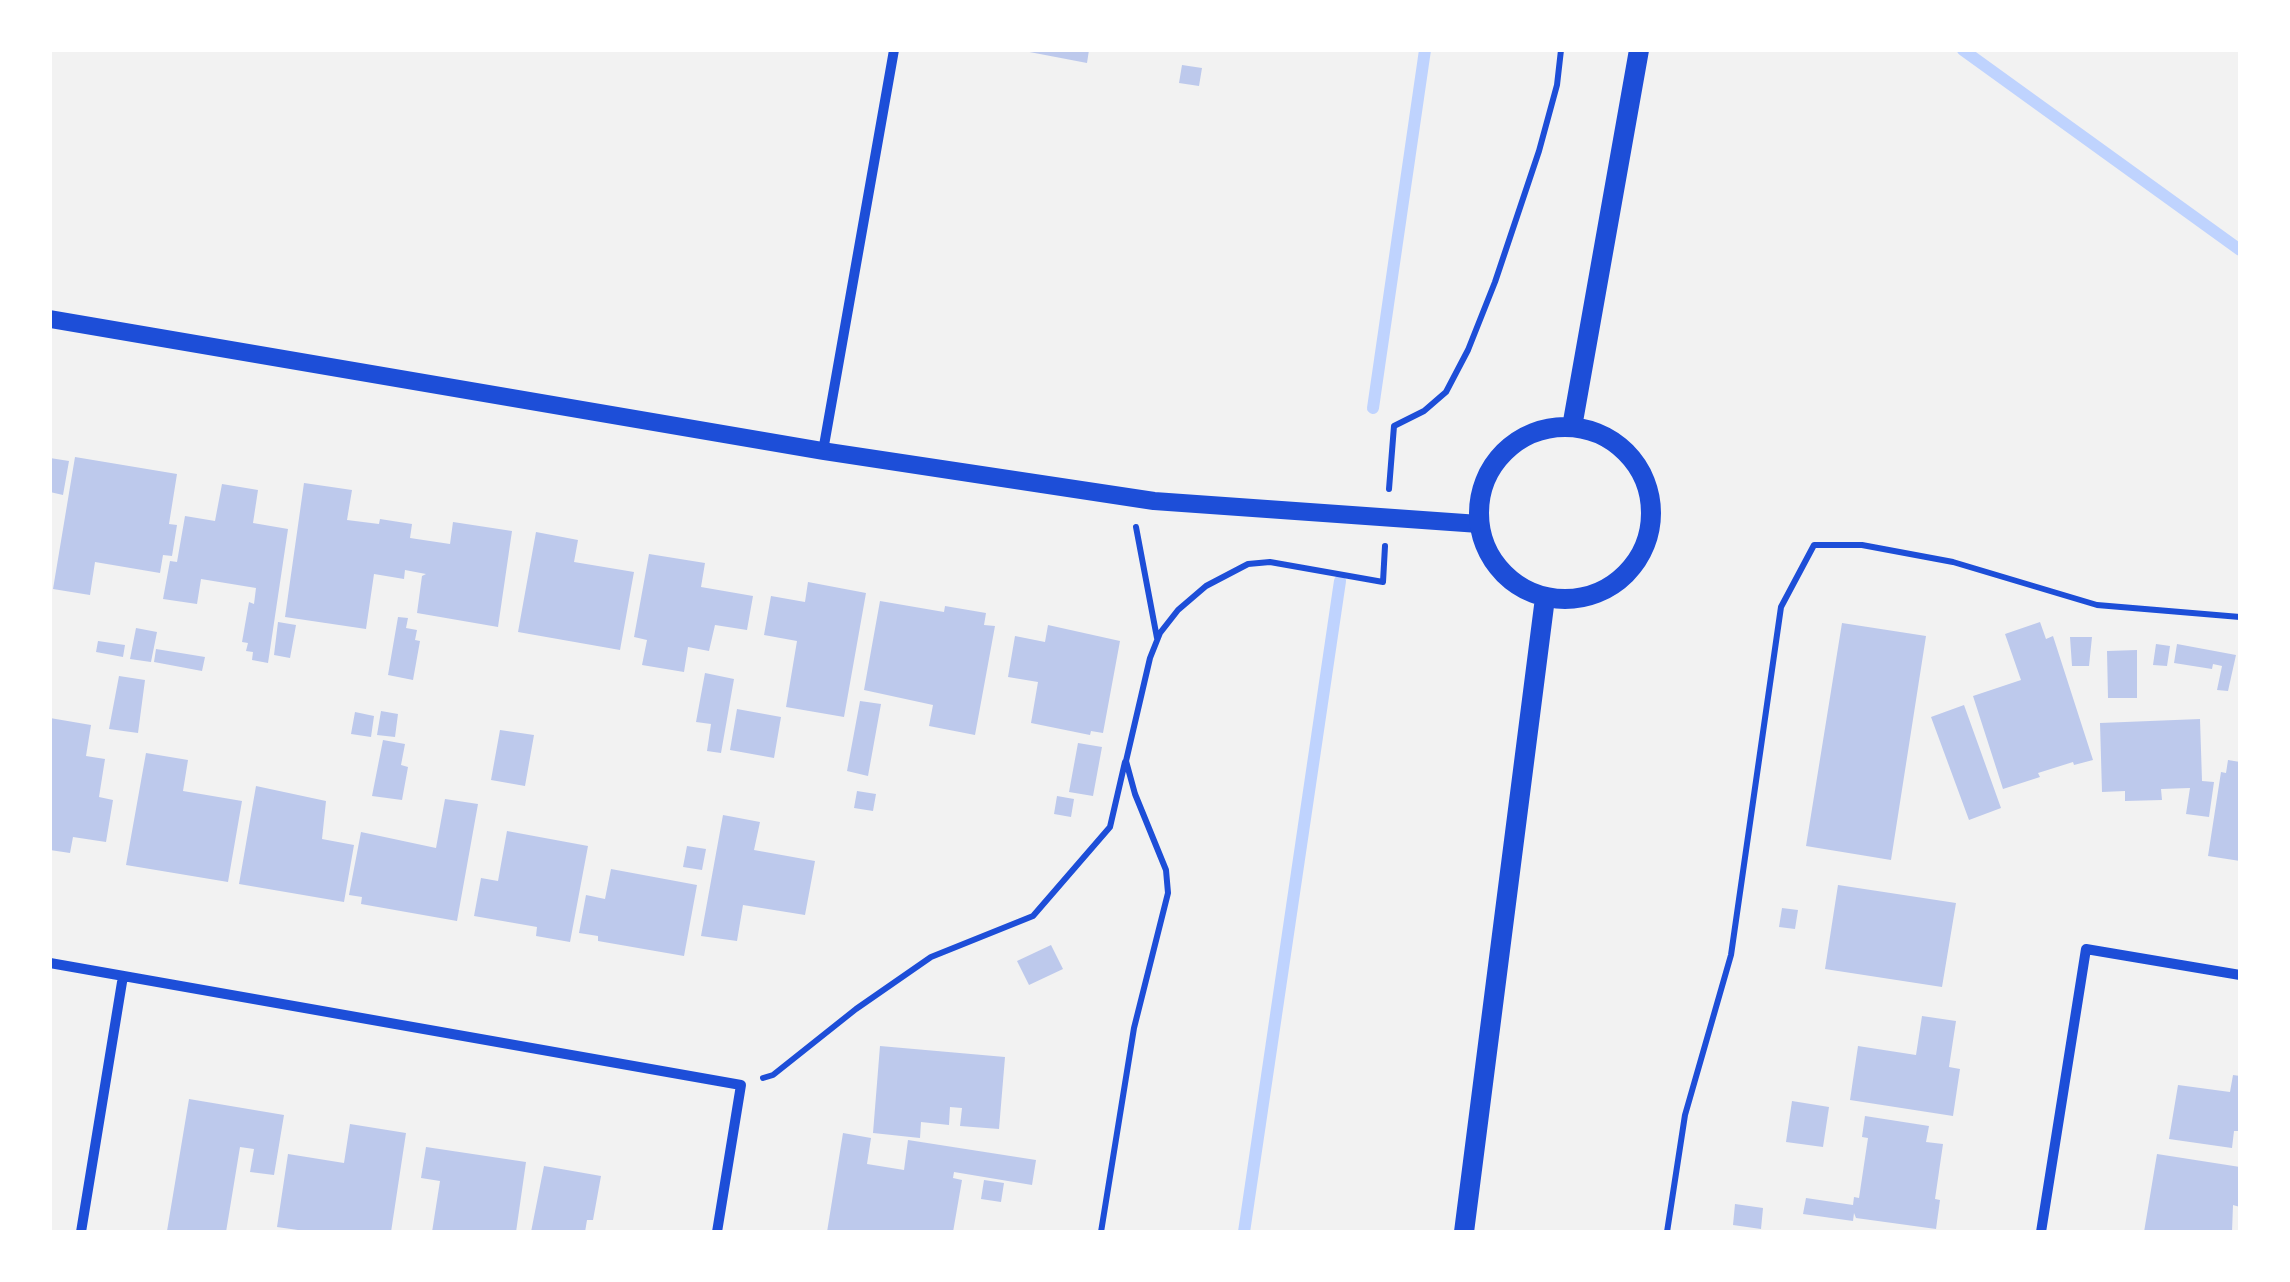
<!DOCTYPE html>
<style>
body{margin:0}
#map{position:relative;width:2290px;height:1282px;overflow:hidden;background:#f2f2f2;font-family:Georgia,serif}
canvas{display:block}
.frame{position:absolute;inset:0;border:52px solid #fff;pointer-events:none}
</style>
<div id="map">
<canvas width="2290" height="1282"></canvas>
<div class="frame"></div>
</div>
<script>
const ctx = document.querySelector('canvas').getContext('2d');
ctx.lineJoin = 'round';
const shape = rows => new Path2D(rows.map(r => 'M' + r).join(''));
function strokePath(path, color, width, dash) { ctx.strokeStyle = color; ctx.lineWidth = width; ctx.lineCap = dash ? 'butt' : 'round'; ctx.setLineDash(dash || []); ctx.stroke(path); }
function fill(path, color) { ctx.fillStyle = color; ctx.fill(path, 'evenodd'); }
strokePath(shape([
 [1963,50,2240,250],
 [1373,408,1425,50],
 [1244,1232,1340,581]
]), '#bfd3fe', 12);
fill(shape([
 [1019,50,1089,50,1087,63],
 [1182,65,1202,68,1199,86,1179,83],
 [75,457,177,474,169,524,177,525,172,556,163,555,160,573,95,562,90,595,53,589],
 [50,458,69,461,63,495,50,492],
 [304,483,352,490,347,520,379,524,380,519,412,524,410,538,450,544,453,522,512,531,498,627,417,613,422,576,426,574,405,570,404,579,374,574,366,629,285,617],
 [222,484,258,490,253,523,288,529,268,663,252,660,253,652,246,651,248,643,242,642,249,602,254,604,256,588,201,579,197,604,163,599,170,561,177,562,185,516,215,521],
 [536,532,578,540,574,562,634,572,620,650,518,632],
 [649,554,705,563,701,587,753,596,747,630,715,625,709,651,688,647,684,672,642,665,647,640,634,637],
 [808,582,866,593,844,717,786,707,797,641,764,635,771,596,805,602],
 [880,601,944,612,945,606,986,613,984,625,995,626,975,735,929,726,933,705,864,690],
 [398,617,408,618,406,628,417,630,415,640,420,641,413,680,388,675],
 [278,622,296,625,290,658,274,655],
 [2040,622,2046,639,2053,636,2093,760,2074,765,2073,762,2038,773,2040,777,2003,789,1973,696,2021,680,2005,634],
 [1842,623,1926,636,1891,860,1806,846],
 [1048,625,1120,641,1103,733,1091,731,1090,735,1031,723,1038,682,1008,677,1015,636,1045,642],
 [136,628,157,632,151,662,130,659],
 [2070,637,2092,637,2089,666,2072,666],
 [98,641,125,645,123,657,96,652],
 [2156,644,2170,646,2167,666,2153,665],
 [2177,644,2236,655,2228,691,2217,690,2222,666,2213,664,2212,669,2174,663],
 [156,649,205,657,202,671,154,662],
 [2137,650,2137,698,2108,698,2107,651],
 [705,673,734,679,721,753,707,751,711,724,696,722],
 [119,676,145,680,138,733,109,729],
 [860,701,881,704,868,776,847,771],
 [1964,705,2001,808,1969,820,1931,717],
 [737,709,781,717,774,758,730,750],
 [381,711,398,714,395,737,377,735],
 [355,712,374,716,371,737,351,734],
 [50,718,91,725,86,756,105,759,99,797,113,800,106,842,73,837,70,853,50,850],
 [2200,719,2202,781,2214,782,2209,817,2186,814,2190,788,2161,789,2162,800,2125,801,2125,791,2102,792,2100,723],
 [500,730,534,735,525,786,491,780],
 [383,740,405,744,401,765,408,767,402,800,372,796],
 [1078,743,1102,747,1093,796,1069,792],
 [146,753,188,760,183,791,242,801,228,882,126,865],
 [2228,760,2240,762,2240,861,2208,856,2221,772,2226,773],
 [256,786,326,801,322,839,354,845,344,902,239,884],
 [857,791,876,794,873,811,854,808],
 [1057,796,1074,799,1071,817,1054,814],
 [445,799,478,804,457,921,361,904,362,897,349,895,361,832,436,848],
 [723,815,760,822,754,850,815,861,805,915,743,905,737,941,701,936],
 [507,831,588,846,570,942,536,936,537,927,474,916,481,878,498,881],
 [687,846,706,849,702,870,683,867],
 [611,869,697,885,684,956,598,941,598,936,579,933,586,895,605,899],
 [1838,885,1956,903,1942,987,1825,969],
 [1782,908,1798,910,1795,929,1779,927],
 [1051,945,1063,969,1029,985,1017,961],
 [1922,1016,1956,1021,1949,1067,1960,1069,1953,1116,1850,1100,1858,1046,1916,1055],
 [880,1046,1005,1057,999,1129,960,1126,962,1108,950,1107,949,1125,921,1122,920,1138,873,1133],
 [2233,1075,2240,1076,2240,1131,2234,1131,2232,1148,2169,1139,2178,1085,2230,1092],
 [189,1099,284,1115,274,1175,250,1172,254,1149,240,1147,226,1232,167,1231],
 [1792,1101,1829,1107,1823,1147,1786,1142],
 [1865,1116,1929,1126,1926,1142,1943,1144,1935,1199,1940,1200,1936,1229,1856,1218,1854,1213,1853,1221,1803,1214,1806,1198,1853,1205,1854,1197,1859,1198,1868,1138,1862,1137],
 [350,1124,406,1133,391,1232,312,1232,277,1227,288,1154,344,1163],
 [843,1133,871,1138,867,1164,904,1170,908,1140,1036,1160,1032,1185,954,1172,953,1178,962,1180,953,1232,827,1232],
 [426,1147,526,1162,516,1232,432,1232,440,1181,421,1178],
 [2157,1154,2240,1167,2240,1207,2233,1205,2232,1232,2144,1232],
 [544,1166,601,1176,593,1220,587,1220,585,1232,531,1232],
 [984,1180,1004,1183,1001,1202,981,1199],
 [1735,1204,1763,1208,1761,1229,1733,1225]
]), '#bdc9ec');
strokePath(shape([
 [1389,489,1394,426,1424,411,1446,392,1468,350,1495,282,1539,151,1557,85,1561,50],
 [1136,527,1157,638],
 [763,1078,773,1075,856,1009,931,957,1033,916,1110,827,1125,762],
 [1101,1232,1134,1028,1168,893,1166,870,1135,794,1126,761,1150,658,1160,633,1178,610,1206,586,1248,564,1270,562,1383,582,1385,546],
 [1667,1232,1685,1115,1731,955,1781,607,1814,545,1862,545,1953,562,2097,605,2240,617]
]), '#1d4ed8', 6);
strokePath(shape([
 [823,451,894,50],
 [50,963,741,1085,717,1232],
 [81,1232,123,976],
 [2041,1232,2086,949,2240,975]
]), '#1d4ed8', 10);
strokePath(shape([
 [50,319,823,451,1154,501,1479,524]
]), '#1d4ed8', 18);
strokePath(shape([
 [1572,427,1639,50],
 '1479 513a86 86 0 1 1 172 0a86 86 0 1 1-172 0Z',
 [1464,1232,1545,598]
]), '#1d4ed8', 20);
</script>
